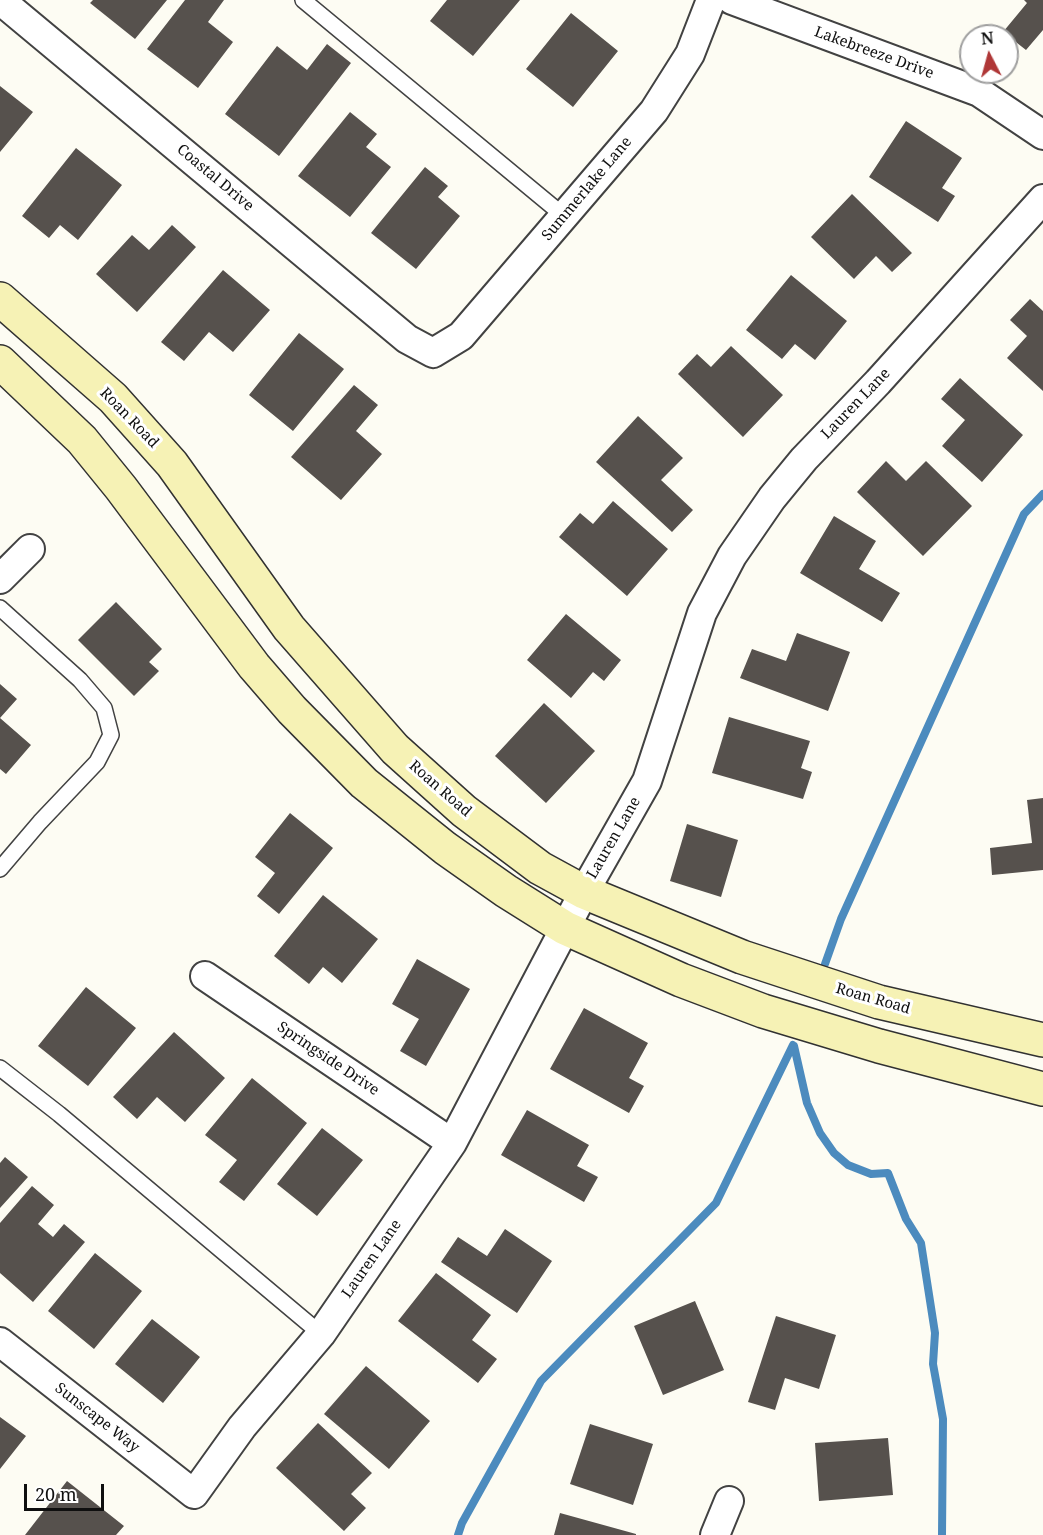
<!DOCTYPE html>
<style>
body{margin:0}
#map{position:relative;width:1043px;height:1535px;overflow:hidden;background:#fdfcf3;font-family:"Noto Serif",serif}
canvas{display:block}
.north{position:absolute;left:959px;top:24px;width:60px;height:60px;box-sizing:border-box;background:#fff;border:2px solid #9f9f9f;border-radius:50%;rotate:354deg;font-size:16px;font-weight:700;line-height:24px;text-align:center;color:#0f0f0f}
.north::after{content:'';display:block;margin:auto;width:21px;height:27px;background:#af3737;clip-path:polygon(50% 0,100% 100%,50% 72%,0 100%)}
.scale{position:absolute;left:24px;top:1484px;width:80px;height:27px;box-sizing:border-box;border:3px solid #0f0f0f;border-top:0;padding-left:8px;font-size:18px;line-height:21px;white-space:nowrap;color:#0f0f0f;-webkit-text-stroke:4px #fff;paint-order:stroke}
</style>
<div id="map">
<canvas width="1043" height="1535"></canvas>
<div class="north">N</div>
<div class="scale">20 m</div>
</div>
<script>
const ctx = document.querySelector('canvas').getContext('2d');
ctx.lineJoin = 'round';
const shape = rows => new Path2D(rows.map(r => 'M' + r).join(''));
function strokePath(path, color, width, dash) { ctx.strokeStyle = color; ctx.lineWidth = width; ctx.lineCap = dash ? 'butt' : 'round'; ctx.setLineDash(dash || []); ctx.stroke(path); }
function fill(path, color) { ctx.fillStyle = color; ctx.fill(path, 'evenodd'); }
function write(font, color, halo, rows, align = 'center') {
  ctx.font = font + ' "Noto Serif",serif'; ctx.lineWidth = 6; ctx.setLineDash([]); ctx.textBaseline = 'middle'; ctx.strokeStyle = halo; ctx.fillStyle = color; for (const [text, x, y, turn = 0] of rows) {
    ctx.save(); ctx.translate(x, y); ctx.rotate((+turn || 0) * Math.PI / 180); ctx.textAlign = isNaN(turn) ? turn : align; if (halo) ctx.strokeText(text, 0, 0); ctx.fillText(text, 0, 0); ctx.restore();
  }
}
strokePath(shape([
 [825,964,841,919,1024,514,1043,494],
 [794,1046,807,1103,820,1133,834,1153,848,1165,871,1174,888,1173,906,1219,921,1243,935,1333,933,1364,943,1419,942,1535],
 [458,1535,462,1523,541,1381,716,1203,793,1045]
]), '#4c8bbe', 8);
fill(shape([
 [93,0,167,0,135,39,90,3],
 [185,0,224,0,208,22,233,42,198,88,147,49],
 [447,0,520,0,473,56,430,21],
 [1024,0,1043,0,1043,30,1026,50,1003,32,1027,3],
 [571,13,618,51,573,107,526,69],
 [327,44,351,63,279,156,225,114,277,46,307,70],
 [0,86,33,112,0,152],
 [350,112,377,134,366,147,391,167,350,217,298,176],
 [906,121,962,158,942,188,955,196,938,222,869,177],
 [76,148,122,185,78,240,60,225,49,238,22,216],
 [425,167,448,186,438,197,460,216,416,269,371,233],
 [852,194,912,253,892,272,876,256,854,279,811,237],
 [172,225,196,247,137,312,96,274,132,235,149,250],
 [223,270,270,310,233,352,209,332,184,361,161,342],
 [791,275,847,321,815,360,795,344,782,359,746,330],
 [1030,299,1043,311,1043,391,1007,358,1027,336,1010,320],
 [299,333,344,369,293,431,249,395],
 [731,346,783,395,743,437,678,374,697,354,711,367],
 [960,378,1023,435,982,482,942,446,965,420,941,399],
 [354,385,378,405,356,431,382,454,341,500,291,457],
 [638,416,683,458,661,480,693,510,672,532,596,462],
 [886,461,906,481,926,461,972,506,923,556,857,492],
 [613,501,668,549,627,596,559,537,580,513,593,524],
 [834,516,876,541,859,569,900,593,882,622,800,573],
 [116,602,162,649,149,662,159,671,134,696,78,640],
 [566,614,621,660,604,681,593,672,571,698,527,660],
 [797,633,850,652,828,711,740,678,752,649,786,661],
 [0,684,17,699,0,718,31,745,6,774,0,769],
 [544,703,595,751,546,803,495,756],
 [729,717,810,741,801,768,812,772,803,799,712,773],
 [1043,798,1043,870,992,875,990,848,1032,843,1027,800],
 [290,813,333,848,279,914,257,896,275,873,255,857],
 [687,824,738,840,721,897,670,881],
 [323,895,378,939,342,983,323,967,309,984,274,956],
 [417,959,470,989,426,1066,400,1051,419,1019,392,1004],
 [86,987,136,1028,88,1086,38,1046],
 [584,1008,648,1043,629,1078,644,1086,629,1113,550,1069],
 [174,1032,225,1078,185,1122,157,1097,137,1119,113,1097],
 [252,1078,307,1123,244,1201,219,1182,237,1160,205,1135],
 [527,1110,589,1145,577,1166,598,1177,584,1202,501,1155],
 [322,1128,363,1160,317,1216,277,1184],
 [5,1157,28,1177,0,1208,0,1163],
 [32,1186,54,1205,38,1224,53,1237,64,1224,85,1242,33,1302,0,1273,0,1223],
 [505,1229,552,1261,517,1313,441,1262,458,1237,487,1256],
 [95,1253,142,1291,94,1349,48,1311],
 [436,1273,491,1315,472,1340,497,1359,478,1383,398,1321],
 [695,1301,724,1370,663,1395,634,1326],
 [776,1316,836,1335,819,1389,785,1378,775,1410,748,1402],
 [152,1319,200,1357,163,1403,115,1364],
 [366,1366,430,1421,389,1469,324,1414],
 [0,1417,26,1436,0,1469],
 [318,1423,372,1473,351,1494,366,1508,344,1531,276,1468],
 [590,1424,653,1444,633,1505,570,1484],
 [888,1438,893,1495,819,1501,815,1443],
 [67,1481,124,1526,116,1535,25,1535],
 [560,1513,636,1534,636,1535,554,1535]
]), '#56514d');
const lane = shape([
 [303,0,564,216],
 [0,608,80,680,104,708,111,735,97,762,40,822,0,869],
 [0,1068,59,1114,321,1334]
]);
const street = shape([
 [0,0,407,339,433,353,461,336,654,111,690,54,711,0],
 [732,0,979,92,1043,135],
 [0,579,30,549],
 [205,976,452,1143],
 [0,1342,194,1494,242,1427,321,1334,452,1143,584,892,647,781,702,613,732,556,772,498,804,459,878,382,1043,199],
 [715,1535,729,1501]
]);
const secondary = shape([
 [0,299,113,398,172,464,289,628,395,749,464,811,540,868,584,892,742,957,879,1002,1043,1040],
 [0,362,82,440,121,488,254,666,292,710,364,783,445,848,506,891,565,928,681,980,763,1011,879,1046,1043,1089]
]);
strokePath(lane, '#424242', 18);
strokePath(street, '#424242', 32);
strokePath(secondary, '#313131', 36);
strokePath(lane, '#fff', 15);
strokePath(street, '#fff', 28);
strokePath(secondary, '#f6f2b5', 33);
write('15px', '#0f0f0f', '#fff', [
 ["Lakebreeze Drive",874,53,20],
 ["Coastal Drive",215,178,40],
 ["Summerlake Lane",587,189,-50],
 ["Lauren Lane",856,404,-46],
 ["Roan Road",129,418,46],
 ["Roan Road",440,789,41],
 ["Lauren Lane",614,838,-60],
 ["Roan Road",873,999,16],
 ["Springside Drive",328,1059,34],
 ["Lauren Lane",372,1259,-55],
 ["Sunscape Way",97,1418,38]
]);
</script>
